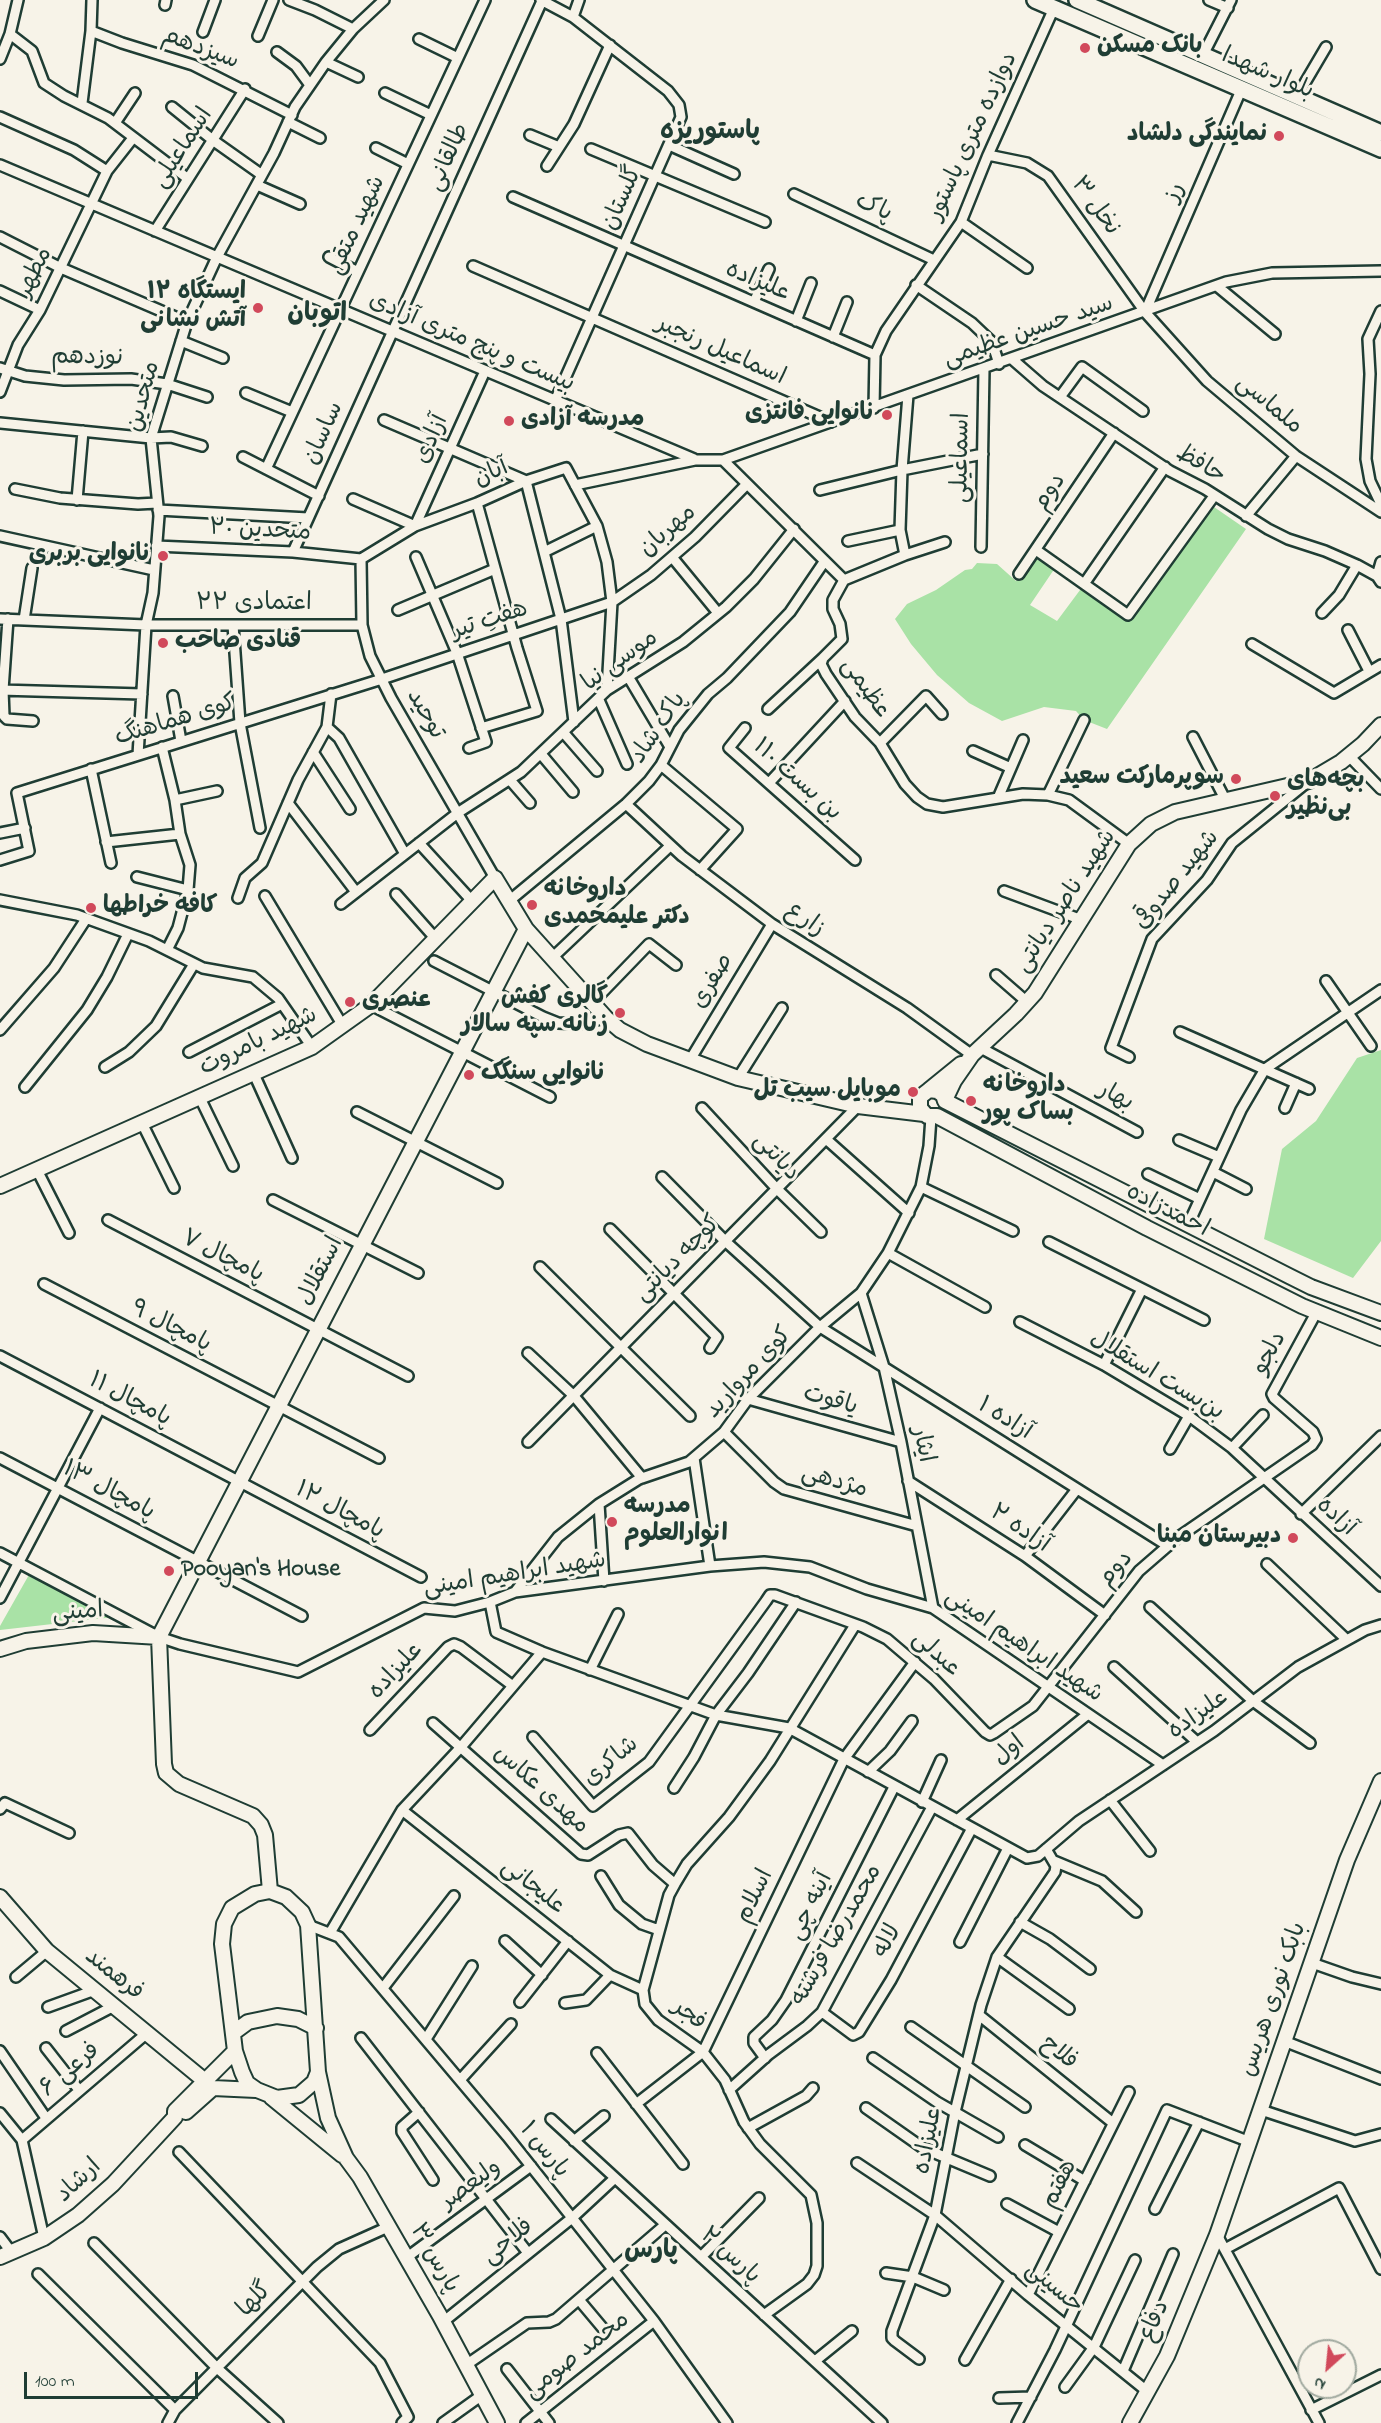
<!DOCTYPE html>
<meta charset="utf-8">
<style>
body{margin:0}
#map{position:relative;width:1381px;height:2423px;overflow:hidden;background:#f7f3e8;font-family:"Indie Flower",sans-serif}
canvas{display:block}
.north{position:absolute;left:1297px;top:2339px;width:60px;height:60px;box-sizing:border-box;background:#f7f3e8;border:2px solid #a1aaa0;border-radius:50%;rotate:207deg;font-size:16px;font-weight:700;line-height:24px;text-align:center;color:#1f3d34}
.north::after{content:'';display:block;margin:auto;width:21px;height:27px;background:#d1495b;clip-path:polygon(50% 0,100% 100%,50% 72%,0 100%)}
.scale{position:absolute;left:24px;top:2372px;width:174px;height:27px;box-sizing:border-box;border:3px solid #1f3d34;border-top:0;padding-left:8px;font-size:18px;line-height:21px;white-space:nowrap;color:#1f3d34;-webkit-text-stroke:4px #f7f3e8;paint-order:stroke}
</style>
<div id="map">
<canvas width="1381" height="2423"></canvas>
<div class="north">N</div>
<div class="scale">100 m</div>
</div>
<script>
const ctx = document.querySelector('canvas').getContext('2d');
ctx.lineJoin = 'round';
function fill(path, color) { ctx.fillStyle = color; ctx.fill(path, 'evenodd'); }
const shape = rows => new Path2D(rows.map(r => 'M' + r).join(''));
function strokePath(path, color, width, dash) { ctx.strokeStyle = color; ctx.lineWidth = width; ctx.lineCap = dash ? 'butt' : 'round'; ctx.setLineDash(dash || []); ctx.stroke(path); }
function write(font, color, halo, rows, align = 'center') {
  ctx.font = font + ' "Indie Flower","Playpen Sans Arabic",sans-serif'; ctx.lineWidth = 6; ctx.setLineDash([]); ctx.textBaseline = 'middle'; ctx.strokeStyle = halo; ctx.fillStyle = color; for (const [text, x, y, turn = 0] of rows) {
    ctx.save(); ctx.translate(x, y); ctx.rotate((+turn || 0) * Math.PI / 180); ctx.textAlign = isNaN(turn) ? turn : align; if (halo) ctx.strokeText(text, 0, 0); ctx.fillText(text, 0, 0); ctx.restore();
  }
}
fill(shape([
 [1214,507,1246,529,1107,729,1084,720,1076,711,1044,707,1002,721,969,703,937,675,911,644,895,619,907,604,936,590,965,570,972,569,977,563,997,564,1016,581,1029,562,1037,560,1046,561,1055,568,1030,605,1057,621,1083,586,1129,619],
 [1381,1050,1381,1241,1353,1278,1264,1239,1282,1149,1316,1121,1357,1058],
 [30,1573,114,1617,0,1630,0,1626]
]), '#a9e2a6');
const street = shape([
 [289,0,315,10,353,29],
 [541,0,573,17,668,91,679,105,681,117,555,401],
 [1209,0,1228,8],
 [165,5,166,0],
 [573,17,579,0],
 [91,31,122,43,193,65,292,115],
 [203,32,215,0],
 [10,34,32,51,44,83,64,96,108,118,187,178],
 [258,36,273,0],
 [419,39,458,58],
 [277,52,296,66,310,85],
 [1203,55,1231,0],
 [0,59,10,34,18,0],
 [326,62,358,77],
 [385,93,431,115],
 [1296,98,1326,47],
 [82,103,91,31,92,0],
 [172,107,214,141,262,175],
 [0,117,74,150,107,171],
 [288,122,320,138],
 [115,123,135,93],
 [530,135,559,147],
 [669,145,734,174],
 [376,148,408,164],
 [591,149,765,222],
 [988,155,1027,163,1048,176,1145,312,1207,381,1296,456,1381,512],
 [0,165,694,459],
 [547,166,574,124,610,45],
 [257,185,300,204],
 [794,194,934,260],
 [513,197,875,355],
 [961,222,1027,268],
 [155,231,245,89],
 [0,237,61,268,187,322],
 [329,257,358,272],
 [473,266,831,422],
 [916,285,972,323,992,342,999,364],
 [1217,286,1275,334],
 [0,291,40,310],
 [754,302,769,269],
 [1381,311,1368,339,1370,374,1366,459,1370,481,1381,504],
 [1145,312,1242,88],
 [796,321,811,283],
 [833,337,847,302],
 [181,341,223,358],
 [1012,359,1043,386,1170,471,1205,489,1268,529,1288,539,1325,551,1357,565,1377,576,1381,582],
 [0,368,25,376,64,380,131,379,167,384,207,397],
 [0,392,18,345,40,310,107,171,133,138],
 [246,393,292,412],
 [1060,397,1082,367,1143,411],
 [874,408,875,355,886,331,961,222,988,155,1054,8],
 [384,420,526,481,561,619,574,722],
 [0,423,151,438,171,437,202,446],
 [243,457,319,496],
 [723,460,844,580],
 [266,469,485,0],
 [575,485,695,460,723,460,1226,282,1272,273,1381,271],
 [15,489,60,498,138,504,157,503],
 [820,490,902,470,983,454],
 [353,499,415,526],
 [77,500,83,431],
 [477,503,517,648,537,711,481,728],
 [158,510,308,518],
 [1246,516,1296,456],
 [415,526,485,371],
 [0,536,154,570],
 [848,541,900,530],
 [156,546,293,552,361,559],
 [981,547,984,369],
 [1036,550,1128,615,1214,496],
 [293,552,542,1],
 [544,552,597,526],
 [905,555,900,530,902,470,908,395],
 [416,557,457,653,486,742,469,748],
 [672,557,718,613],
 [361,559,415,526,477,503,526,481,566,468,597,526,607,562,612,602,607,690],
 [361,559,362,625,370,656,391,698,495,878],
 [1019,574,1114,433],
 [1377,576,1381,562],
 [844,580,833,600,833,609,840,624,842,639,823,658,821,664,826,674,855,717,880,743,905,784,917,797,927,804,943,807,1023,794,1048,795,1069,800,1129,844],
 [844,580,905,555,945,542],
 [1084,584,1165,467],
 [398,610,495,569],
 [1322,613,1339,595,1357,565],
 [0,619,146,625,362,625],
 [8,619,3,690,4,716,7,719,33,721],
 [24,620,32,568],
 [233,625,240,723,260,828],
 [1348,630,1369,671],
 [1252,644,1334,693,1381,665],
 [629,678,670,747],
 [0,690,142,694],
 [173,696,181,741],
 [599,700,627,764],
 [768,709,823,658],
 [327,727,339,738,405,854],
 [745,728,729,748,855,860],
 [563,732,597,771],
 [1193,737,1225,799],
 [880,743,926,696,942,714],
 [162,747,175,800,180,834,190,865,188,890,178,928,167,950],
 [973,751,1011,768],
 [313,752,350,809],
 [541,754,573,792],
 [138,755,146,625,153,593,159,516,151,438,187,322,217,257,274,153,295,107,326,62,353,29,384,0],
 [1349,756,1381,789],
 [661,765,737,829,700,870],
 [91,769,111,863],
 [510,780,530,803],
 [769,783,845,701],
 [1048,795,1084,720],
 [998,798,1023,740],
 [175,800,217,791],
 [288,803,356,892],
 [626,804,682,856,772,924,907,1008,972,1055],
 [0,833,25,828],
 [106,842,180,834],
 [419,843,472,901],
 [0,860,29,851,17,793,382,679,612,602,651,575,695,537,747,484],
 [137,877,188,890],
 [1004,891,1082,920],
 [396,894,435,938],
 [265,896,343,1026],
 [238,898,245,878,262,863,298,780,327,727,331,694],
 [0,900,77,915,149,941,203,968,253,977,278,998,312,1047],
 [509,901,626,804,649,781,661,765,679,730,708,694,727,678,790,612,824,562],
 [341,904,459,812,521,772,607,690,683,642,726,607,754,579,794,529],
 [552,958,670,846],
 [434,961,543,1017,558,1023,579,1024,606,1018],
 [996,975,1027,1002],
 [1326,981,1371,1046],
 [592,1003,649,944,676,965],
 [371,1005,550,1097],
 [0,1030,54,968,86,919],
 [1180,1032,1309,1089],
 [979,1047,1137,1132],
 [189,1052,282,1004],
 [1129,1057,1111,1048,1152,939,1207,880,1232,843,1305,784],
 [690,1060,772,924],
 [105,1067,129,1052,156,1026,194,964],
 [254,1074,292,1158],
 [738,1078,782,1008],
 [25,1087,87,1010,107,977,128,934],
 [200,1098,233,1166],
 [702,1108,777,1189,821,1232],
 [1285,1108,1296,1083],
 [357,1112,497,1183],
 [142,1123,174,1188],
 [826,1139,909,1213],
 [1179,1140,1219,1157],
 [37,1170,69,1233],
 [1213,1172,1246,1189],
 [1148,1174,1200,1199],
 [662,1177,725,1241,820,1327,1168,1546],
 [921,1187,1013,1231],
 [273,1200,418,1273],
 [108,1220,408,1376],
 [1188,1225,1241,1110,1265,1069,1381,990],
 [610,1229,717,1337,710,1348],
 [1049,1242,1204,1320],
 [888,1253,985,1307],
 [540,1267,690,1416],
 [44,1284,379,1458],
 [861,1293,884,1367,901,1442,933,1608],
 [1020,1322,1104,1365,1189,1416,1232,1448,1381,1586],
 [528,1353,574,1396,642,1478],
 [0,1356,421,1577],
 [1104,1365,1142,1289],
 [748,1399,901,1442],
 [724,1432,774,1482,784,1489,917,1526],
 [528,1442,858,1106],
 [1232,1448,1263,1415],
 [1170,1449,1189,1416],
 [0,1458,302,1616],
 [694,1458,710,1566],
 [908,1481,1025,1556,1105,1615],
 [599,1504,604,1581],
 [1301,1514,1381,1436],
 [0,1553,159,1637,180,1644,298,1672,424,1608,455,1611,490,1602,515,1592,710,1566,764,1562,810,1567,867,1589,933,1608,1163,1765],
 [1025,1556,1077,1489],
 [1267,1564,1347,1640],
 [515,1592,558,1537,599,1504,639,1479,689,1462,724,1432,748,1399,820,1327,861,1293,888,1253,921,1187,929,1146,931,1117],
 [0,1598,100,1408],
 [490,1602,496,1632,542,1652,716,1715,789,1728,1027,1858,1038,1856,1079,1821,1214,1731,1298,1667,1365,1630,1381,1625],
 [1150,1607,1253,1701,1310,1743],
 [1114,1667,1197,1742],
 [590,1670,618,1614],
 [433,1723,581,1854,588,1855,619,1835,628,1833,653,1865,675,1884],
 [370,1730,448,1647,454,1644,461,1647,513,1686],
 [533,1737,593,1806,649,1762,766,1601,770,1595,775,1595,863,1627,887,1639,934,1679,985,1732,990,1735,994,1733,1033,1706,1139,1571,1177,1538,1312,1445,1316,1439,1313,1432,1274,1398,1272,1394,1316,1313],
 [868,1772,890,1751,912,1721],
 [674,1788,694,1757,716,1715,748,1673,796,1602],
 [1110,1800,1150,1851],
 [922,1802,941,1760],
 [0,1809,5,1803,69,1833],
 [402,1810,610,1975,643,1990],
 [957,1820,1088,1714],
 [1054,1861,1102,1881,1136,1912],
 [601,1876,619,1905,642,1924,659,1930],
 [1020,1922,1050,1939,1090,1969],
 [308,1925,339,1937,507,2136,654,2321,727,2423],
 [330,1933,402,1810,461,1747,542,1652],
 [505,1941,542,1975],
 [960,1942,1008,1848],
 [997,1957,1069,2009],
 [1312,1963,1352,1977,1381,1984],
 [16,1977,47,1951],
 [383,1988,454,1896],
 [520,2002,568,1941],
 [565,2003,586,2000,610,1975],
 [48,2007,95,1990],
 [822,2012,853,2035,859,2032,891,1980,972,1828],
 [979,2015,1113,2123],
 [911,2027,1025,2107],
 [66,2031,114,2006],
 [361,2038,528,2253],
 [426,2039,472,1966],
 [1284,2041,1381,2079],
 [46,2048,79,2090],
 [0,2051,46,2118],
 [597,2053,683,2164],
 [765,2058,754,2043,754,2037,772,2020,786,2000,894,1787],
 [873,2058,937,2102,998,2137],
 [460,2080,511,2024],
 [729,2090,768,2055,807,2026,822,2012,932,1807],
 [636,2104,703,2052,844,1759,915,1662],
 [866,2108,923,2148,990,2176],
 [1261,2110,1355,2141,1381,2134],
 [419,2112,402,2127,402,2132,433,2180],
 [0,2113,22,2140,44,2238],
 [551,2119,882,2423],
 [748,2128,806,2096,813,2088],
 [22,2140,147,2033],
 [574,2141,604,2116],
 [1025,2145,1085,2181],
 [179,2152,380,2363,408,2417,402,2423],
 [857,2163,935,2215,1028,2295,1148,2392],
 [1007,2204,1059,2232],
 [1155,2209,1199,2122],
 [1217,2235,1319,2423],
 [0,2237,12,2253],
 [94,2243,217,2368,278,2423],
 [1225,2249,1339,2188,1381,2269],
 [701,2257,759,2198],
 [406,2258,531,2166],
 [886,2273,913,2277,944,2290],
 [38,2274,175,2410],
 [1028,2295,1129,2092],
 [580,2301,606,2332],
 [764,2315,807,2284,814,2275,817,2266,817,2223,811,2195,760,2144,744,2122,725,2080,703,2052,658,2020,645,2004,643,1990,669,1895,675,1884,687,1864,729,1817,770,1761,855,1625],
 [443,2322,572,2218,615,2178],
 [919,2359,895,2341,892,2338,892,2331,935,2215,955,2112,981,2005,997,1957,1055,1872,1056,1866,1046,1849],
 [965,2360,1011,2279],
 [815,2361,852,2331],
 [466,2365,527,2323,549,2322,556,2319,665,2225],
 [507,2369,549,2423],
 [1123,2371,1173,2254],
 [1065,2387,1094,2347,1135,2260],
 [999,2398,1031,2397],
 [1311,2410,1381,2375],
 [168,2423,175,2410,317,2267,339,2249,388,2227],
 [443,2423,482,2395],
 [526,2423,654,2321],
 [1017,2423,1055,2350,1167,2110,1250,2142]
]);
const secondary = shape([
 [929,1090,961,1064],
 [945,1100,954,1081,972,1055,1016,1014,1035,993,1129,844,1151,824,1175,812,1309,781,1341,762,1363,744,1381,725],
 [0,1186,312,1047,371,1005,495,878,526,929,606,1018,620,1030,647,1044,738,1078,858,1106,924,1114],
 [1381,1313,1311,1287,1289,1276,945,1101,943,1095,937,1091,929,1090,920,1097,920,1108,927,1116,937,1116,1147,1228,1302,1306,1381,1338],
 [0,1649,26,1641,93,1633,159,1637],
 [270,1891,265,1835,261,1825,253,1816,179,1784,166,1773,164,1764,159,1637,526,929],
 [0,1897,47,1951,205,2081],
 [233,2033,248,2022,277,2016,298,2019,316,2028],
 [318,2072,314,2082,299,2095,277,2098,257,2090,247,2083,242,2072,235,2051,222,1944,224,1924,232,1908,255,1894,270,1891,286,1897,302,1912,308,1925,318,2072,328,2118,346,2158,360,2177,440,2316,497,2423],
 [271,2097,342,2155],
 [186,2112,213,2088,256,2090],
 [0,2257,44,2238,78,2215,113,2184,175,2117,175,2111,235,2051],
 [1130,2423,1167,2356,1217,2235,1347,1860,1381,1781]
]);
const primary = shape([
 [1035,0,1381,149],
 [1077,0,1381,133]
]);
strokePath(street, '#1f3d34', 14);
strokePath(secondary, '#1f3d34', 18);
strokePath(primary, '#1f3d34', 20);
strokePath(street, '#f7f3e8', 9);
strokePath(secondary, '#f7f3e8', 14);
strokePath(primary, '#f7f3e8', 15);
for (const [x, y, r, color] of [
 [1085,48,6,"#d1495b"],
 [1279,136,6,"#d1495b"],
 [258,308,6,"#d1495b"],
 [887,415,6,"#d1495b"],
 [509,421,6,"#d1495b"],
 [163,556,6,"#d1495b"],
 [163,643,6,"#d1495b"],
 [1236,779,6,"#d1495b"],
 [1275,796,6,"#d1495b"],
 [532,905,6,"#d1495b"],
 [91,908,6,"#d1495b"],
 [350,1002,6,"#d1495b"],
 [620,1013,6,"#d1495b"],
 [469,1075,6,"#d1495b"],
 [913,1092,6,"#d1495b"],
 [971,1101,6,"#d1495b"],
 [612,1522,6,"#d1495b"],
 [1293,1538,6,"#d1495b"],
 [169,1571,6,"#d1495b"]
]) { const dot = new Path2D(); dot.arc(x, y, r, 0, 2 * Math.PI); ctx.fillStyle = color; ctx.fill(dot); strokePath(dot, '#f7f3e8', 2); }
write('bold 24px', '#1f3d34', '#f7f3e8', [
 ["بانک مسکن",1097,48],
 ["نمایندگی دلشاد",1267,136,"right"],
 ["ایستگاه ۱۲",246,294,"right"],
 ["آتش نشانی",246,322,"right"],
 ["نانوایی فانتزی",875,415,"right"],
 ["مدرسه آزادی",521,421],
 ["نانوایی بربری",151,556,"right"],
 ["قنادی صاحب",175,643],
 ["سوپرمارکت سعید",1224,779,"right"],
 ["بچه‌های",1287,782],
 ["بی‌نظیر",1287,810],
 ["داروخانه",544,891],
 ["دکتر علیمحمدی",544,919],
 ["کافه خراطها",103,908],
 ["گالری کفش",608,999,"right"],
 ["زنانه سپه سالار",608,1027,"right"],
 ["عنصری",362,1002],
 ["نانوایی سنگک",481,1075],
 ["داروخانه",983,1087],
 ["بساک پور",983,1115],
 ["موبایل سیب تل",901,1092,"right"],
 ["مدرسه",624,1508],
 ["انوارالعلوم",624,1536],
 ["دبیرستان مبنا",1281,1538,"right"],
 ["Pooyan's House",181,1571]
], 'left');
write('24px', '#1f3d34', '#f7f3e8', [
 ["سیزدهم",200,50,21],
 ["بلوار شهدا",1267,75,23],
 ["دوازده متری پاستور",974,137,-65],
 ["اسماعیلی",184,149,-57],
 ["طالقانی",450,158,-66],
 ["رز",1176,193,-67],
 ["گلستان",624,199,-66],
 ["نخل ۳",1094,207,54],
 ["پاک",873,209,25],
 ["شهید متقی",358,226,-65],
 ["مطهر",36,273,-64],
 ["علیزاده",757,283,23],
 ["سید حسین عظیمی",1029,333,-19],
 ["بیست و پنج متری آزادی",471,344,23],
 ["اسماعیل رنجبر",720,352,24],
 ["نوزدهم",87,359,1],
 ["متحدین",145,397,-75],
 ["ملماسی",1268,406,40],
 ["ساسان",325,434,-66],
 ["آزادی",433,440,-66],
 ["اسماعیلی",963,458,-89],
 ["حافظ",1200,466,31],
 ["آبان",492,475,-24],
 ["دوم",1051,493,-56],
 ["متحدین ۲۰",260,532,3],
 ["مهربان",669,532,-41],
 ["اعتمادی ۲۲",254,605],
 ["هفتِ تیر",490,622,-18],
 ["موسی نیا",621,662,-36],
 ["عظیمی",864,689,55],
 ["توحید",424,715,60],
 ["کوی هماهنگ",176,722,-17],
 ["پاک شاد",660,729,-56],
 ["بن بست ۱۱۰",796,781,42],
 ["شهید صدوقی",1178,881,-51],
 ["شهید ناصر دیانتی",1067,902,-57],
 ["زارع",804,921,34],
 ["صفری",714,982,-59],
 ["شهید بامروت",259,1043,-26],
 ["بهار",1115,1098,28],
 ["دیانتی",775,1158,47],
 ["احمدزاده",1167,1212,27],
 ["پامچال ۷",222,1258,27],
 ["کوچه دیانتی",679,1260,-45],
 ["استقلال",322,1272,-63],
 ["پامچال ۹",170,1328,27],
 ["دلجو",1271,1354,-61],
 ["کوی مروارید",750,1374,-47],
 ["بن‌بست استقلال",1156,1377,31],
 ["پامچال ۱۱",129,1401,28],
 ["یاقوت",830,1402,16],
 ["آزاده ۱",1004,1420,32],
 ["ایثار",921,1445,78],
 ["مژدهی",834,1483,16],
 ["پامچال ۱۳",108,1492,28],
 ["پامچال ۱۲",339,1512,28],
 ["آزاده",1335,1518,43],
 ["آزاده ۲",1019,1530,34],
 ["دوم",1117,1570,-49],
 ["شهید ابراهیم امینی",515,1576,-9],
 ["امینی",78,1614,-4],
 ["شهید ابراهیم امینی",1023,1647,34],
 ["عبدلی",935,1655,42],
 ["علیزاده",397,1672,-47],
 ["علیزاده",1199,1716,-35],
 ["اول",1010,1752,-39],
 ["شاکری",612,1763,-40],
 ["مهدی عکاس",540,1791,42],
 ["علیجانی",532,1888,38],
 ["اسلام",756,1897,-64],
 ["آینه چی",812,1907,-64],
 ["محمدرضا فرشته",838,1936,-60],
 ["لاله",889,1942,-62],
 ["فرهمند",113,1976,39],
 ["بابک نوری هریس",1275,2000,-71],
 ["فجر",688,2016,38],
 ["فلاح",1058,2054,39],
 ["فرعی ۶",71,2071,-40],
 ["علیزاده",930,2141,-79],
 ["پارس ۱",543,2151,51],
 ["ارشاد",80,2182,-43],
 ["هفتم",1061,2185,-64],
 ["ولیعصر",472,2186,-36],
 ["فلاحی",509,2243,-39],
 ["پارس ۲",729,2257,42],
 ["پارس ۳",433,2259,60],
 ["حسینی",1053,2289,40],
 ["گلها",256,2301,-45],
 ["دفاع",1156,2322,-67],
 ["محمد صومی",578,2357,-38]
]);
write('bold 26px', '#1f3d34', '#f7f3e8', [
 ["پاستوریزه",710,134],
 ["اتوبان",317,316],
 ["پارس",651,2253]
]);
</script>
